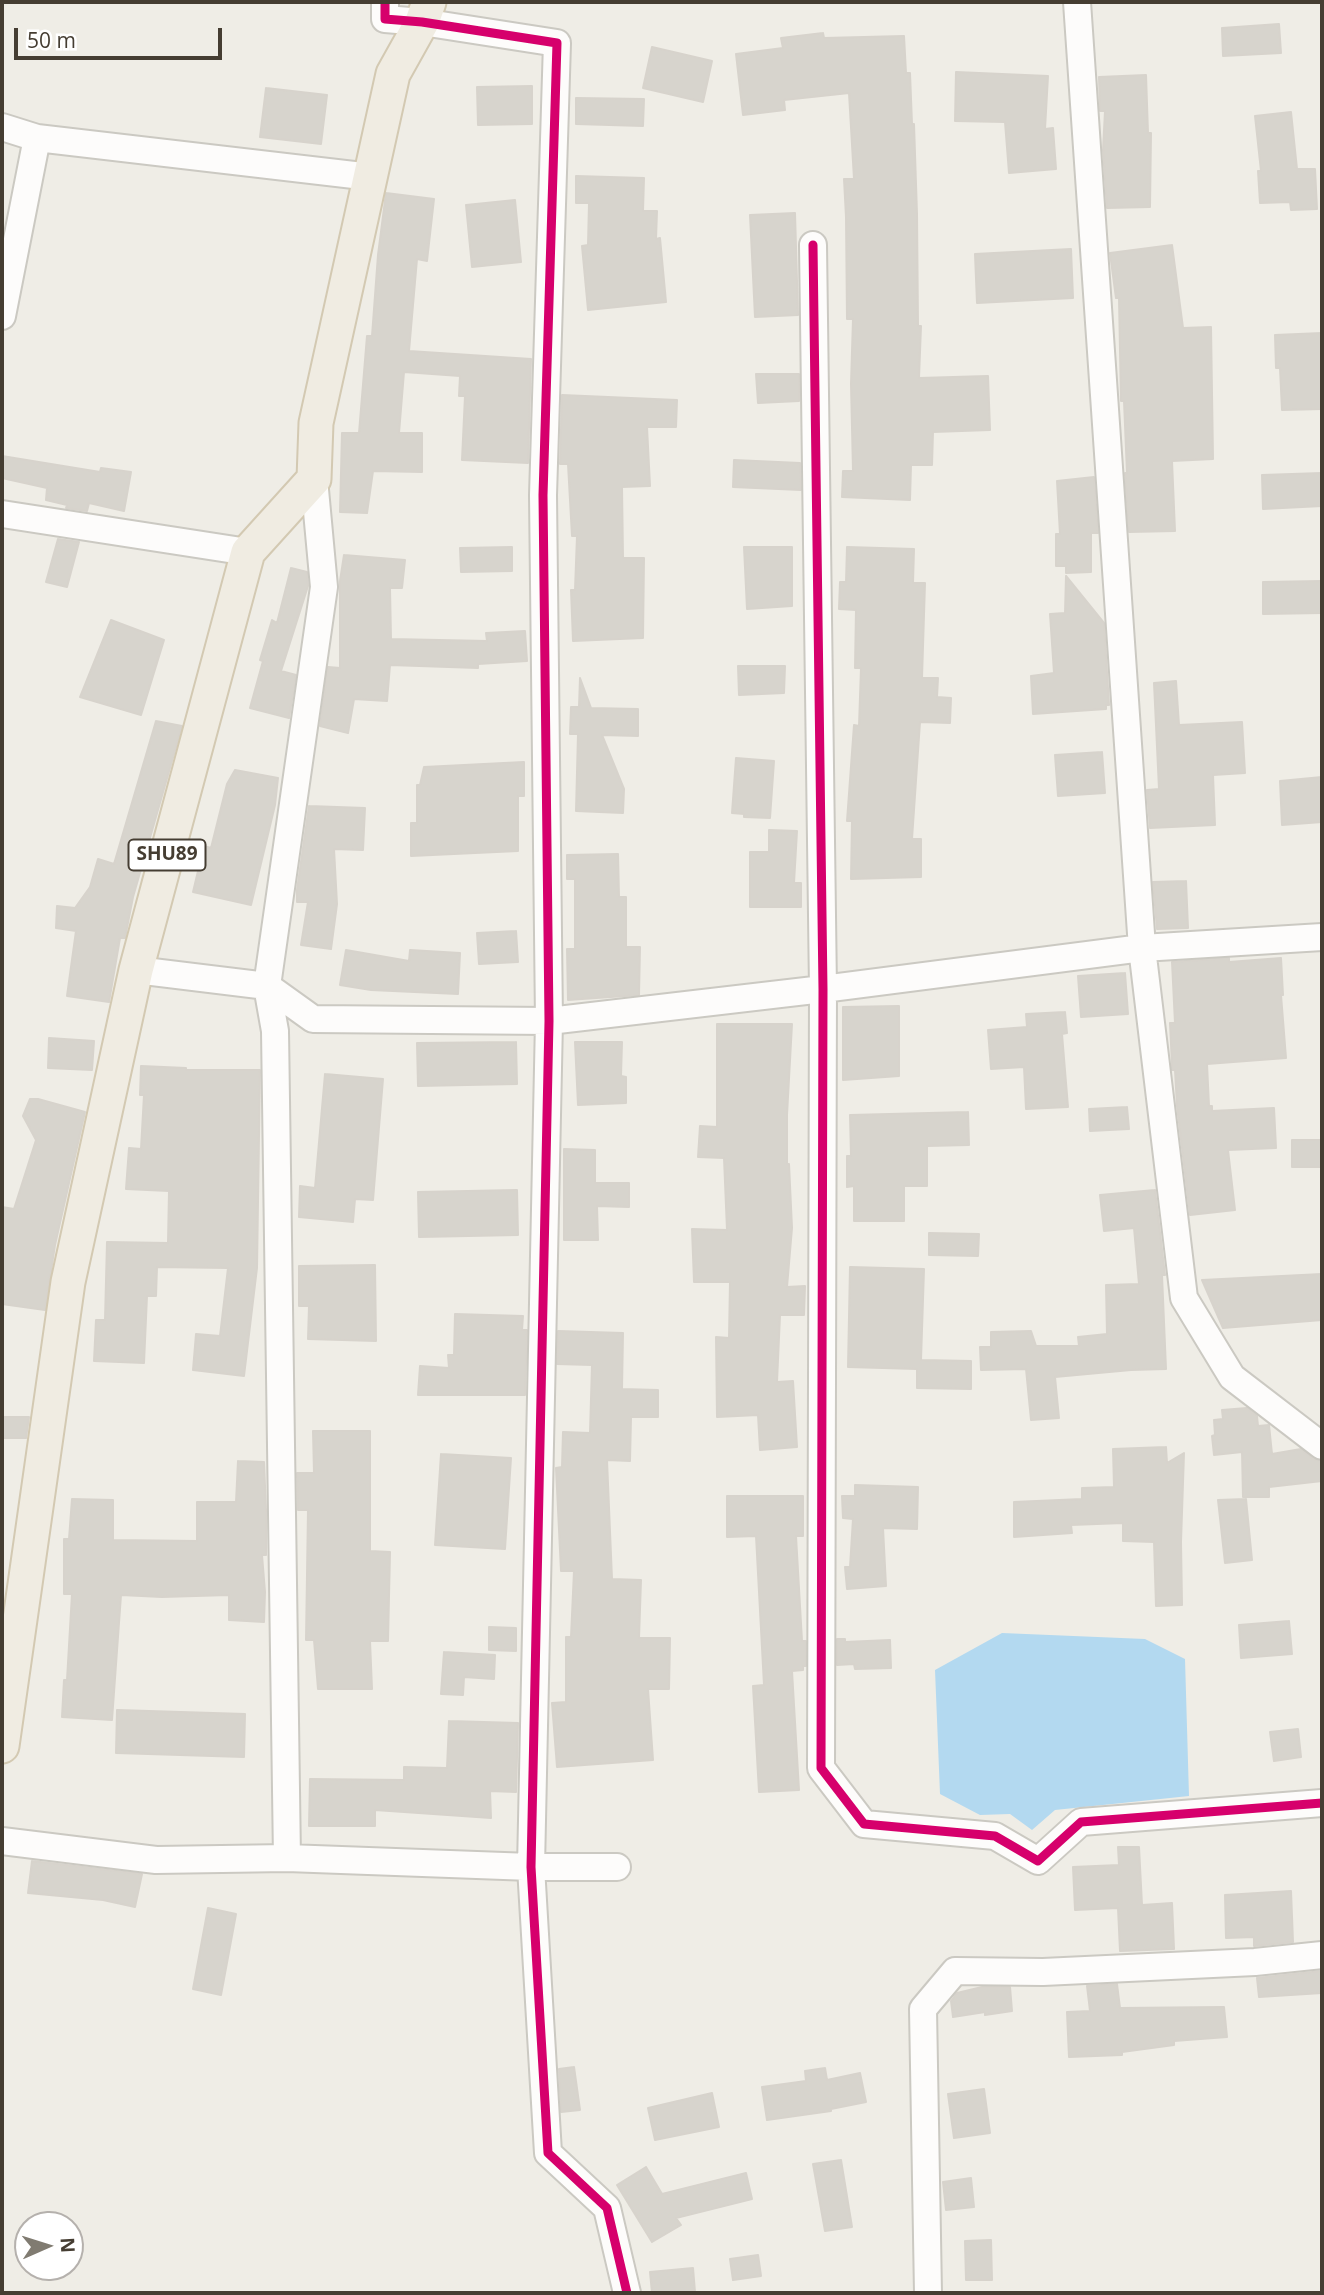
<!DOCTYPE html>
<style>
body{margin:0}
#map{position:relative;width:1324px;height:2295px;overflow:hidden;background:#efede6;font-family:"Open Sans",sans-serif}
canvas{display:block}
.frame{position:absolute;inset:0;border:4px solid #453d32;pointer-events:none}
.north{position:absolute;left:14px;top:2211px;width:70px;height:70px;box-sizing:border-box;background:#fff;border:2px solid #b5b1ad;border-radius:50%;rotate:87deg;font-size:19px;font-weight:700;line-height:28px;text-align:center;color:#453d32}
.north::after{content:'';display:block;margin:auto;width:24px;height:32px;background:#807b71;clip-path:polygon(50% 0,100% 100%,50% 72%,0 100%)}
.scale{position:absolute;left:14px;top:28px;width:208px;height:32px;box-sizing:border-box;border:4px solid #453d32;border-top:0;padding-left:9px;font-size:21px;line-height:24px;white-space:nowrap;color:#453d32;-webkit-text-stroke:5px #fff;paint-order:stroke}
</style>
<div id="map">
<canvas width="1324" height="2295"></canvas>
<div class="frame"></div>
<div class="north">N</div>
<div class="scale">50 m</div>
</div>
<script>
const ctx = document.querySelector('canvas').getContext('2d');
ctx.lineJoin = 'round';
function fill(path, color) { ctx.fillStyle = color; ctx.fill(path, 'evenodd'); }
const shape = rows => new Path2D(rows.map(r => 'M' + r).join(''));
function strokePath(path, color, width, dash) { ctx.strokeStyle = color; ctx.lineWidth = width; ctx.lineCap = dash ? 'butt' : 'round'; ctx.setLineDash(dash || []); ctx.stroke(path); }
function write(font, color, halo, rows, align = 'center') {
  ctx.font = font + ' "Open Sans",sans-serif'; ctx.lineWidth = 5; ctx.setLineDash([]); ctx.textBaseline = 'middle'; ctx.strokeStyle = halo; ctx.fillStyle = color; for (const [text, x, y, turn = 0] of rows) {
    ctx.save(); ctx.translate(x, y); ctx.rotate((+turn || 0) * Math.PI / 180); ctx.textAlign = isNaN(turn) ? turn : align; if (halo) ctx.strokeText(text, 0, 0); ctx.fillText(text, 0, 0); ctx.restore();
  }
}
fill(shape([
 [1002,1633,1145,1639,1185,1659,1189,1796,1055,1810,1032,1830,1010,1814,980,1815,940,1794,935,1670]
]), '#b3d9f0');
const building = shape([
 [1279,24,1281,53,1223,56,1222,28,1279,24],
 [823,33,824,38,904,36,906,73,910,73,912,124,914,124,917,214,918,326,921,326,919,378,988,376,990,430,933,432,932,465,911,465,910,500,842,497,843,471,853,471,851,384,853,319,847,319,846,217,844,179,854,179,849,93,784,100,785,110,743,115,736,54,783,48,781,38,823,33],
 [652,47,712,61,703,102,643,88,652,47],
 [956,72,1048,76,1045,129,1053,128,1056,169,1009,173,1005,122,955,121,956,72],
 [1146,75,1148,133,1151,133,1150,207,1107,208,1103,150,1105,111,1100,111,1099,77,1146,75],
 [532,86,532,124,478,125,477,87,532,86],
 [266,88,327,95,321,144,260,137,266,88],
 [576,98,644,99,643,126,576,124,576,98],
 [1291,112,1297,169,1315,169,1317,209,1291,210,1290,202,1260,203,1258,171,1261,171,1255,116,1291,112],
 [576,176,644,178,643,211,657,211,656,239,660,238,666,302,588,310,582,246,588,245,589,203,576,203,576,176],
 [386,193,434,199,427,261,417,259,409,351,531,359,528,463,462,460,465,396,459,396,460,376,404,372,399,433,422,433,422,472,373,471,367,513,340,512,342,433,359,433,367,336,372,336,378,255,386,193],
 [515,200,521,262,472,267,466,205,515,200],
 [795,213,798,315,755,317,750,215,795,213],
 [1172,245,1183,328,1211,327,1213,459,1172,461,1175,531,1129,532,1125,473,1127,473,1124,401,1121,401,1119,298,1116,298,1110,253,1172,245],
 [1071,249,1073,298,977,303,975,254,1071,249],
 [1322,333,1322,409,1282,410,1280,368,1276,368,1275,335,1322,333],
 [756,374,799,374,799,401,758,403,756,374],
 [562,395,677,400,676,427,647,427,650,486,622,487,623,558,644,558,643,638,573,641,571,590,575,590,577,536,572,536,568,464,560,464,562,395],
 [2,456,100,472,101,468,131,472,124,511,89,503,87,511,66,508,67,505,46,500,47,488,2,478,2,456],
 [734,460,800,463,801,490,733,487,734,460],
 [1322,473,1322,506,1263,509,1262,475,1322,473],
 [1094,477,1098,533,1091,533,1091,572,1066,573,1066,566,1056,566,1056,534,1060,534,1057,481,1094,477],
 [58,539,79,542,67,587,46,582,58,539],
 [512,547,512,571,461,572,460,548,512,547],
 [744,547,792,547,792,606,747,609,744,547],
 [847,547,914,549,913,583,925,583,922,678,938,678,937,697,951,698,950,723,920,722,912,839,921,839,921,877,851,879,852,821,847,821,854,725,859,726,861,668,855,668,856,610,839,609,840,582,846,582,847,547],
 [344,555,405,560,402,588,390,588,391,639,487,641,486,633,525,631,527,661,478,664,478,668,390,665,387,701,354,699,348,733,320,726,328,667,340,668,340,581,344,555],
 [291,568,307,572,308,586,281,671,296,675,289,718,250,708,263,661,260,660,272,620,277,623,291,568],
 [1066,576,1104,623,1109,705,1106,705,1106,709,1033,714,1031,676,1054,673,1050,614,1065,613,1066,576],
 [1322,581,1322,613,1263,614,1263,582,1322,581],
 [111,620,164,640,141,715,80,697,111,620],
 [738,666,785,666,784,693,739,695,738,666],
 [580,678,591,708,638,709,638,736,602,735,624,789,623,813,576,811,578,734,570,734,571,707,579,707,580,678],
 [1176,681,1179,725,1242,722,1245,773,1213,775,1215,825,1150,828,1147,790,1159,789,1154,683,1176,681],
 [156,721,182,726,133,897,125,938,120,938,109,1002,67,996,76,931,56,928,57,906,75,908,90,887,98,859,114,864,156,721],
 [1102,752,1105,793,1058,796,1055,755,1102,752],
 [736,758,774,761,770,818,744,817,744,814,732,813,736,758],
 [524,762,524,796,518,796,518,851,411,856,411,823,417,823,417,785,420,785,424,767,524,762],
 [235,770,278,778,275,805,251,905,193,892,204,846,211,848,227,784,235,770],
 [1322,777,1322,822,1282,825,1280,781,1322,777],
 [309,806,365,808,363,850,334,849,337,904,331,949,301,945,308,902,297,902,297,890,309,806],
 [769,830,797,831,794,883,801,883,801,907,750,907,750,852,769,852,769,830],
 [618,854,619,897,626,897,626,947,640,947,639,995,568,1000,567,949,575,949,575,879,567,879,567,855,618,854],
 [1186,881,1188,928,1157,929,1153,882,1186,881],
 [516,931,518,962,479,964,477,933,516,931],
 [346,950,409,961,410,950,460,953,458,994,371,990,340,985,346,950],
 [1229,958,1229,962,1281,958,1283,995,1281,995,1286,1058,1207,1064,1209,1106,1212,1106,1212,1111,1274,1108,1276,1148,1228,1150,1235,1210,1190,1215,1177,1106,1175,1070,1172,1070,1172,1065,1170,1023,1175,1023,1172,962,1229,958],
 [1125,973,1128,1014,1081,1017,1078,976,1125,973],
 [899,1006,899,1076,843,1080,843,1007,899,1006],
 [1065,1012,1067,1033,1062,1034,1068,1107,1026,1109,1024,1067,991,1069,988,1030,1027,1027,1026,1014,1065,1012],
 [717,1024,792,1024,787,1115,787,1164,789,1164,792,1228,787,1287,805,1286,804,1315,780,1315,777,1382,793,1381,797,1447,760,1450,758,1415,717,1417,716,1337,729,1338,730,1282,694,1282,692,1229,727,1230,724,1158,698,1157,700,1126,717,1127,717,1024],
 [49,1038,94,1041,92,1070,48,1068,49,1038],
 [516,1042,517,1084,418,1086,417,1043,516,1042],
 [575,1042,622,1042,621,1076,626,1077,626,1103,578,1105,575,1042],
 [141,1066,186,1068,186,1070,260,1070,257,1268,244,1376,193,1370,196,1334,220,1336,228,1268,157,1267,156,1296,147,1296,144,1363,94,1361,96,1320,105,1320,107,1242,168,1243,169,1191,126,1189,129,1148,141,1149,144,1095,140,1095,141,1066],
 [325,1074,383,1079,373,1200,355,1199,353,1222,299,1217,300,1186,315,1188,325,1074],
 [30,1099,38,1099,85,1112,55,1245,45,1310,2,1304,2,1207,14,1209,36,1140,23,1116,30,1099],
 [1127,1107,1129,1129,1090,1131,1089,1109,1127,1107],
 [968,1112,969,1145,927,1146,927,1186,904,1186,904,1221,854,1221,854,1186,847,1187,847,1156,851,1156,850,1115,968,1112],
 [1292,1140,1322,1140,1322,1167,1292,1167,1292,1140],
 [564,1149,595,1150,595,1183,629,1183,629,1207,597,1206,598,1240,564,1240,564,1149],
 [517,1190,518,1235,419,1237,418,1192,517,1190],
 [1155,1190,1165,1275,1162,1275,1166,1369,1131,1370,1055,1377,1059,1418,1031,1420,1026,1369,981,1370,980,1347,991,1347,991,1332,1031,1331,1036,1346,1079,1346,1078,1337,1107,1334,1106,1285,1139,1284,1134,1228,1104,1231,1100,1195,1155,1190],
 [929,1233,979,1234,978,1256,929,1255,929,1233],
 [375,1265,376,1341,308,1339,309,1306,299,1306,299,1266,375,1265],
 [850,1267,924,1269,921,1360,971,1361,971,1389,917,1388,917,1369,848,1367,850,1267],
 [1322,1274,1322,1320,1223,1328,1202,1280,1322,1274],
 [455,1314,523,1316,522,1330,527,1330,525,1395,418,1395,420,1366,449,1368,448,1355,454,1355,455,1314],
 [558,1331,623,1333,622,1389,658,1390,658,1417,631,1417,630,1461,607,1460,612,1579,641,1580,639,1638,670,1638,669,1689,648,1689,653,1760,557,1767,552,1703,566,1702,566,1637,571,1637,574,1571,561,1571,556,1468,562,1467,563,1432,590,1433,592,1365,557,1364,558,1331],
 [1247,1408,1257,1416,1258,1426,1269,1425,1272,1454,1301,1449,1313,1459,1322,1461,1322,1481,1269,1487,1269,1497,1243,1497,1242,1452,1214,1455,1212,1436,1215,1435,1214,1420,1223,1419,1222,1410,1247,1408],
 [2,1417,29,1417,26,1438,2,1438,2,1417],
 [313,1431,370,1431,370,1551,390,1552,388,1641,370,1641,372,1689,318,1689,314,1640,306,1640,308,1510,298,1510,297,1473,314,1473,313,1431],
 [1166,1447,1167,1463,1184,1453,1181,1542,1182,1605,1156,1606,1154,1542,1123,1541,1123,1523,1071,1525,1072,1533,1014,1537,1014,1502,1082,1499,1082,1488,1114,1487,1113,1449,1166,1447],
 [441,1454,511,1458,505,1549,435,1545,441,1454],
 [238,1461,264,1462,266,1510,266,1555,262,1555,265,1592,264,1622,229,1620,229,1595,162,1597,121,1595,112,1720,62,1717,64,1680,67,1680,72,1594,64,1594,64,1539,69,1539,72,1499,113,1500,113,1540,197,1541,197,1502,236,1502,238,1461],
 [855,1485,918,1487,917,1529,883,1528,886,1586,847,1589,845,1567,850,1567,853,1519,843,1518,842,1496,855,1496,855,1485],
 [727,1496,803,1496,803,1536,796,1536,802,1641,806,1641,806,1666,803,1666,803,1670,792,1671,799,1790,759,1792,753,1686,764,1685,756,1536,727,1537,727,1496],
 [1246,1499,1252,1560,1225,1563,1218,1500,1246,1499],
 [1289,1621,1292,1654,1241,1658,1239,1625,1289,1621],
 [489,1627,516,1628,516,1651,489,1650,489,1627],
 [837,1639,845,1639,845,1642,890,1640,891,1668,855,1669,854,1664,837,1665,837,1639],
 [444,1652,495,1655,494,1679,464,1677,463,1695,441,1694,444,1652],
 [117,1710,245,1714,244,1757,116,1753,117,1710],
 [449,1721,518,1723,516,1792,490,1791,491,1818,375,1810,375,1826,309,1826,310,1779,404,1780,404,1767,447,1768,449,1721],
 [1298,1729,1301,1757,1274,1761,1270,1732,1298,1729],
 [1118,1847,1139,1847,1142,1905,1172,1903,1174,1949,1120,1951,1118,1908,1075,1910,1073,1867,1119,1865,1118,1847],
 [32,1861,142,1874,135,1907,103,1900,28,1893,32,1861],
 [1291,1891,1293,1942,1254,1946,1254,1937,1226,1938,1225,1895,1291,1891],
 [208,1908,236,1914,221,1995,193,1989,208,1908],
 [1322,1971,1322,1993,1259,1997,1257,1978,1322,1971],
 [1117,1984,1120,2008,1224,2007,1227,2037,1174,2041,1174,2045,1122,2052,1122,2055,1069,2057,1067,2012,1090,2011,1087,1986,1117,1984],
 [982,1987,1010,1987,1012,2011,985,2015,985,2012,953,2017,951,2001,957,1993,982,1987],
 [574,2067,580,2110,561,2112,559,2069,574,2067],
 [825,2068,827,2080,860,2073,866,2102,831,2109,831,2111,767,2120,762,2087,806,2081,805,2071,825,2068],
 [984,2089,990,2133,954,2138,948,2094,984,2089],
 [712,2093,719,2127,655,2140,648,2108,712,2093],
 [841,2160,852,2227,825,2231,813,2164,841,2160],
 [646,2167,662,2194,746,2173,752,2199,676,2218,681,2225,652,2242,617,2185,646,2167],
 [971,2178,974,2207,946,2210,943,2182,971,2178],
 [991,2240,992,2280,966,2280,965,2241,991,2240],
 [758,2255,761,2276,733,2280,730,2259,758,2255],
 [693,2268,695,2292,652,2293,650,2272,693,2268]
]);
fill(building, '#d7d4cd');
strokePath(building, '#d7d3cc', 2);
const minor = shape([
 [385,2,385,19,422,22,557,43,543,495,549,1021,531,1867,548,2153,607,2208,627,2293],
 [1077,2,1142,948,1184,1298,1232,1377,1322,1446],
 [2,127,37,138,371,177],
 [813,245,823,989,821,1768,864,1824,995,1836,1038,1861,1081,1822,1322,1803],
 [2,316,37,138],
 [2,514,248,552],
 [136,970,267,986,313,1019,549,1021,823,989,1142,948,1322,937],
 [2,1841,156,1860,287,1858,531,1867,617,1867],
 [287,1858,275,1031,267,986,324,587,314,479],
 [928,2293,923,2009,955,1971,1043,1972,1255,1962,1322,1955]
]);
const major = shape([
 [2,1746,68,1282,136,970,248,552,314,479,316,423,393,74,422,22,429,2]
]);
strokePath(minor, '#cbc9c2', 30);
strokePath(major, '#d3c9b2', 37);
strokePath(minor, '#fdfcfb', 26);
strokePath(major, '#f0ece2', 33);
strokePath(shape([
 [385,2,385,19,422,22,557,43,543,495,549,1021,531,1867,548,2153,607,2208,627,2293],
 [813,245,823,989,821,1768,864,1824,995,1836,1038,1861,1081,1822,1322,1803]
]), '#d6006c', 9);
for (const [x, y, w] of [
 [167,855,77]
]) { const box = new Path2D(); box.roundRect(x - w / 2, y - 15.5, w, 31, 5); ctx.fillStyle = '#fff'; ctx.fill(box); strokePath(box, '#453d32', 2); }
write('bold 19px', '#453d32', null, [
 ["SHU89",167,855]
]);
</script>
